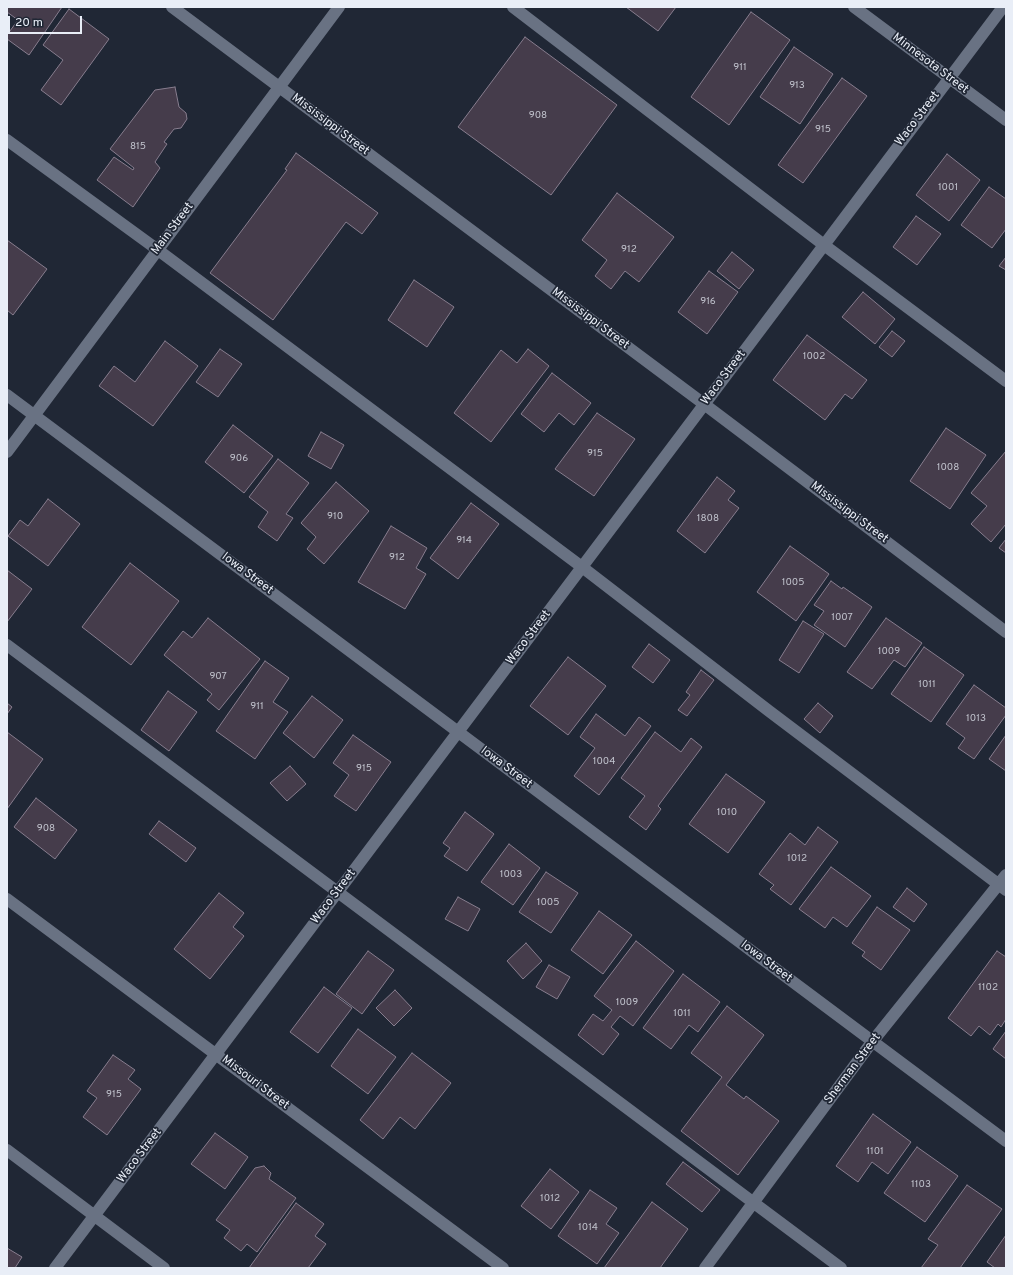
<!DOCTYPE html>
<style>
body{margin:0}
#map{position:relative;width:1013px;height:1275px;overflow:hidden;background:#202735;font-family:Overpass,sans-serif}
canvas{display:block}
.frame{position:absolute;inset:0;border:8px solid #e9eef7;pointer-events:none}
.scale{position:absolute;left:8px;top:16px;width:74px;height:18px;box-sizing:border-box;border:2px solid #e9eef7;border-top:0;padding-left:5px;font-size:12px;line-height:14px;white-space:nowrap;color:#e9eef7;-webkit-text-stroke:3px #202735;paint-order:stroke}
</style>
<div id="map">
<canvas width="1013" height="1275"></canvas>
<div class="frame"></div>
<div class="scale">20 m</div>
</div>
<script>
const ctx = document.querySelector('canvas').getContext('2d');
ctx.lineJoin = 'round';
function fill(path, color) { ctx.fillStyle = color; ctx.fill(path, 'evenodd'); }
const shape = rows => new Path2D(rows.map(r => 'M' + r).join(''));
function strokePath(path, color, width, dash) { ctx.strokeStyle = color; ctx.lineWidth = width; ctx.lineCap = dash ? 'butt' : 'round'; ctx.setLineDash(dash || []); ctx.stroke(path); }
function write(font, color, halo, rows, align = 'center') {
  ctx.font = font + ' Overpass,sans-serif'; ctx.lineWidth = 3.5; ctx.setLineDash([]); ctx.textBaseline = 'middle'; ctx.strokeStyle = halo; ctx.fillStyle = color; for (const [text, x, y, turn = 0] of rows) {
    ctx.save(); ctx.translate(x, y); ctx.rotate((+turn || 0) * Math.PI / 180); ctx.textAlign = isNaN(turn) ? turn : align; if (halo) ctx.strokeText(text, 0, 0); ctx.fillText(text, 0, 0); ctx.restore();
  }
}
const building = shape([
 [7,7,62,7,29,55,7,39,7,35,18,20,7,12,7,7],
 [626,7,676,7,658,31,626,7],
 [69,9,109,39,61,105,41,90,63,60,43,45,69,9],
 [751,12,790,40,729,125,691,97,751,12],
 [525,37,617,105,551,195,458,127,525,37],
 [794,47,833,74,800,124,760,97,794,47],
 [842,78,867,96,803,183,778,165,842,78],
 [175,87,179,107,186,113,187,119,181,128,174,129,164,142,167,144,155,162,160,168,133,207,97,180,114,157,133,170,134,168,110,149,155,90,175,87],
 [296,153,378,213,362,234,346,222,273,320,210,273,287,170,285,169,296,153],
 [947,154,980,180,949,221,916,195,947,154],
 [989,187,1006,199,1006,229,992,248,961,225,989,187],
 [617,193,674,237,639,282,625,271,611,289,595,276,607,260,582,240,617,193],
 [916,216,941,234,917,265,893,247,916,216],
 [7,240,47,269,13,315,7,310,7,240],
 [732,252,754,270,739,289,717,271,732,252],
 [1006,257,1006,270,999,266,1006,257],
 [709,271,738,292,707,334,678,312,709,271],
 [414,280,454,307,427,347,388,320,414,280],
 [863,292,895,319,875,344,842,317,863,292],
 [892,331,905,341,892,357,879,347,892,331],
 [807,335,867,380,852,399,845,394,825,420,773,380,807,335],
 [165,341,198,366,153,426,99,386,114,366,135,382,165,341],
 [220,349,242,364,218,397,196,382,220,349],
 [528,349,549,366,491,442,454,413,501,350,517,363,528,349],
 [552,373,591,403,574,425,559,413,544,432,521,414,552,373],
 [597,413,635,439,594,496,555,469,597,413],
 [233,425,273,456,244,493,205,462,233,425],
 [946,428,986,455,950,509,910,481,946,428],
 [321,432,344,445,331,469,308,456,321,432],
 [1006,451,1006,524,991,542,971,524,987,506,971,493,1006,451],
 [278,459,309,483,286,514,293,518,277,541,258,527,268,512,249,497,278,459],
 [717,477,735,491,728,500,739,508,705,553,677,531,717,477],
 [336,482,369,511,324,564,307,549,316,537,301,523,336,482],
 [48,499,80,524,48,566,8,536,20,520,28,526,48,499],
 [471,503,499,524,458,579,430,558,471,503],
 [391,526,427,548,416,568,426,574,405,609,358,582,391,526],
 [1006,539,1006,553,999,548,1006,539],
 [790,546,829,574,796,621,757,592,790,546],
 [130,563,179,601,131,665,82,627,130,563],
 [7,570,32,589,7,622,7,570],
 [831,581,842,589,843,587,872,607,845,647,814,625,824,611,814,605,831,581],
 [208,618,260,659,219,710,207,700,212,694,164,655,183,631,192,638,208,618],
 [886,618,922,643,905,667,894,660,872,689,847,672,886,618],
 [803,621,824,634,799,673,779,660,803,621],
 [649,644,670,660,653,683,632,667,649,644],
 [924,647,964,675,931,722,891,694,924,647],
 [568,657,606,686,568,735,530,706,568,657],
 [265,661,289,678,273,702,288,712,255,759,216,731,265,661],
 [701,670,714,680,687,716,678,710,690,695,686,692,701,670],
 [974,685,1006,708,1006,715,974,759,958,748,965,738,946,724,974,685],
 [168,691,197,712,169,751,141,730,168,691],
 [312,696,343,720,314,758,283,733,312,696],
 [7,703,12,707,7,714,7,703],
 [818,703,833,716,820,733,804,719,818,703],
 [596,714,625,736,639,717,651,726,599,795,574,776,595,748,580,737,596,714],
 [7,732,43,759,7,809,7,732],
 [655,732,681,752,691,738,702,747,658,806,661,809,646,830,629,817,645,796,621,778,655,732],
 [353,735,391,762,356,811,334,796,349,775,333,763,353,735],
 [1006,735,1006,771,989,759,1006,735],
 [290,766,306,784,287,801,270,783,290,766],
 [726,774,765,802,728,853,689,824,726,774],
 [36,798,77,830,55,859,14,827,36,798],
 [465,812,494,834,467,871,444,856,450,848,443,843,465,812],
 [159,821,196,848,186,862,149,834,159,821],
 [818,827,838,842,791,905,770,889,774,885,759,874,790,833,805,845,818,827],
 [509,844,540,868,513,905,481,882,509,844],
 [831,867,871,896,847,927,833,917,825,928,799,909,831,867],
 [546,872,578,893,551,933,519,912,546,872],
 [907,888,927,904,914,922,893,907,907,888],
 [219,893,244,913,233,927,244,936,210,979,174,949,219,893],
 [458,897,480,909,468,931,445,919,458,897],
 [877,907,910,930,881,970,862,956,865,952,852,943,877,907],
 [599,911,632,935,603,974,571,950,599,911],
 [636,941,674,971,633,1026,620,1016,611,1027,619,1034,603,1055,578,1035,593,1014,603,1021,612,1010,594,996,636,941],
 [526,943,542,961,523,979,507,961,526,943],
 [368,951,394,970,362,1014,336,994,368,951],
 [997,951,1006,957,1006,1019,1001,1027,998,1024,990,1035,979,1026,971,1036,948,1018,997,951],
 [549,965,570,977,557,999,536,987,549,965],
 [683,974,720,1002,698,1032,689,1025,671,1049,643,1028,683,974],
 [324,987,352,1008,318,1053,290,1032,324,987],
 [395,990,412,1008,394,1026,376,1008,395,990],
 [727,1006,764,1035,726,1085,744,1099,746,1096,779,1121,738,1175,681,1131,722,1077,691,1053,727,1006],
 [358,1029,396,1057,368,1094,331,1066,358,1029],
 [1006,1031,1006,1059,993,1049,1006,1031],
 [412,1053,451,1083,415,1129,400,1117,383,1139,360,1120,412,1053],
 [113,1055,135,1070,128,1079,141,1089,107,1135,83,1117,97,1098,87,1091,113,1055],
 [873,1114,911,1142,888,1174,872,1162,858,1182,836,1166,873,1114],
 [215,1133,248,1157,225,1189,191,1164,215,1133],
 [917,1147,958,1176,925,1222,884,1193,917,1147],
 [683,1162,720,1190,702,1212,666,1184,683,1162],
 [264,1166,271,1173,269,1179,296,1198,257,1252,247,1244,241,1251,224,1238,230,1230,216,1220,255,1168,264,1166],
 [550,1169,579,1192,551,1229,521,1206,550,1169],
 [967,1185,1002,1209,960,1268,921,1268,938,1245,928,1239,967,1185],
 [590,1190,617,1208,606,1224,619,1233,597,1264,558,1236,590,1190],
 [652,1202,688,1229,660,1268,604,1268,652,1202],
 [296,1203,324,1224,315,1236,326,1244,308,1268,249,1268,296,1203],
 [1006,1235,1006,1268,995,1268,987,1262,1006,1235],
 [7,1248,22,1257,15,1268,7,1268,7,1248]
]);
fill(building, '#453c4b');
strokePath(building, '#877d8e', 1);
strokePath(shape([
 [172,7,704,404,1006,632],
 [513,7,824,245,1006,381],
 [854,7,1006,120],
 [7,140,158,250,582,567,769,711,1006,890],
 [7,395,1006,1141],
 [7,452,339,7],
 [7,645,841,1268],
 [7,899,503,1268],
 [7,1150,164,1268],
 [55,1268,1003,7],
 [705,1268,872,1042,1006,875]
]), '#697283', 12);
write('10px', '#c0c2cc', null, [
 ["911",740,68],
 ["913",797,86],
 ["908",538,116],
 ["915",823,130],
 ["815",138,147],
 ["1001",948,188],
 ["912",629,250],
 ["916",708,302],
 ["1002",814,357],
 ["915",595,454],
 ["906",239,459],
 ["1008",948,468],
 ["910",335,517],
 ["1808",708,519],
 ["914",464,541],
 ["912",397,558],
 ["1005",793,583],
 ["1007",842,618],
 ["1009",889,652],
 ["907",218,677],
 ["1011",927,685],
 ["911",257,707],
 ["1013",976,719],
 ["1004",604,762],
 ["915",364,769],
 ["1010",727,813],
 ["908",46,829],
 ["1012",797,859],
 ["1003",511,875],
 ["1005",548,903],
 ["1102",988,988],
 ["1009",627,1003],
 ["1011",682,1014],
 ["915",114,1095],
 ["1101",875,1152],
 ["1103",921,1185],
 ["1012",550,1199],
 ["1014",588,1228]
]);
write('12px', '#e9eef7', '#202735', [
 ["Minnesota Street",930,64,37],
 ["Waco Street",918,119,-53],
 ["Mississippi Street",330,125,37],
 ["Main Street",173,229,-53],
 ["Mississippi Street",590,319,37],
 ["Waco Street",724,378,-53],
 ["Mississippi Street",849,513,37],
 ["Iowa Street",247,574,37],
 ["Waco Street",529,638,-53],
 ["Iowa Street",506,768,37],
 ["Waco Street",334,897,-53],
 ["Iowa Street",766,962,37],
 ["Sherman Street",853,1069,-53],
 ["Missouri Street",255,1083,37],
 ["Waco Street",140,1156,-53]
]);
</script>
